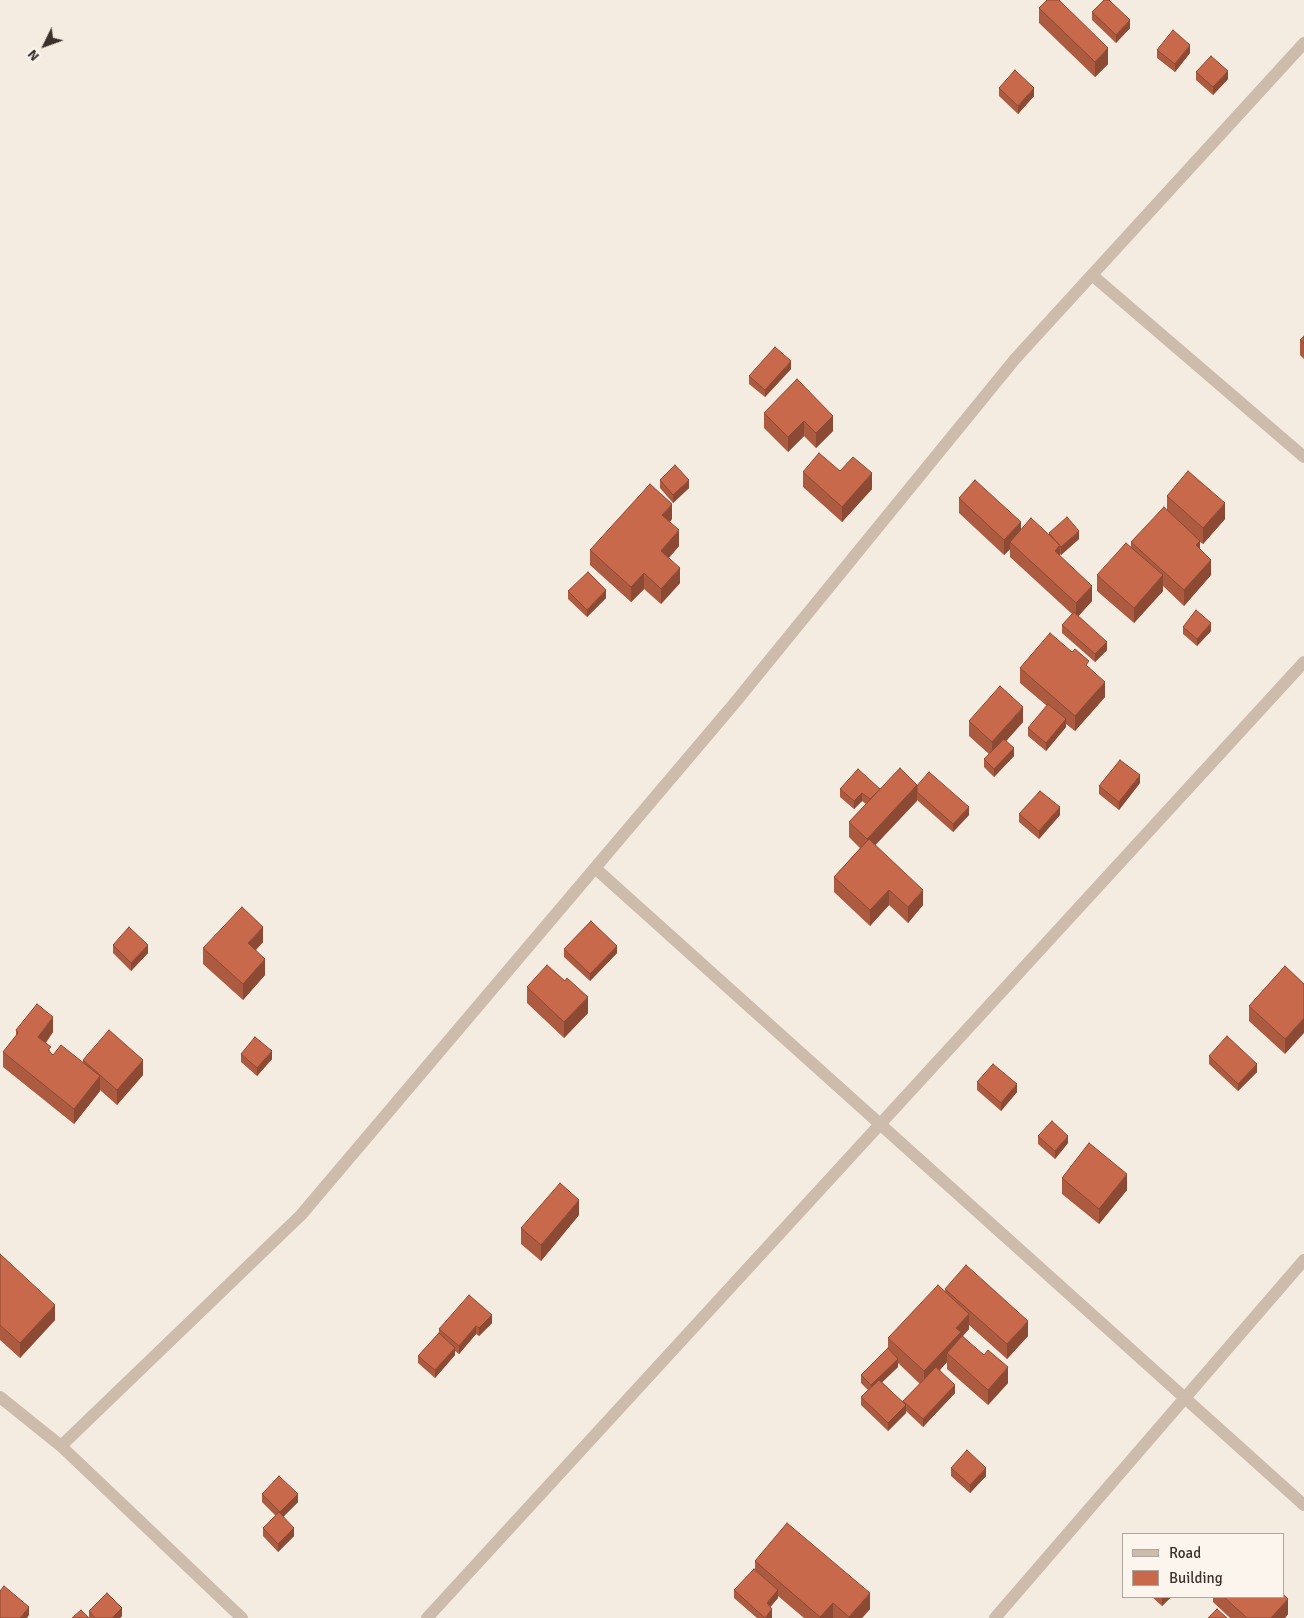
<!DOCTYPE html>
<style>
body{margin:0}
#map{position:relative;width:1304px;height:1618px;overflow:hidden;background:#f4ebe1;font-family:Signika,sans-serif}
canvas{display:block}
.legend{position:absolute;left:1122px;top:1533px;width:162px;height:65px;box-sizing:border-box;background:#fbf5ee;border:1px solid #aea6a0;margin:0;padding:6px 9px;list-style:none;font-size:15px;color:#3b302b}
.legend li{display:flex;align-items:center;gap:10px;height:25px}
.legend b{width:25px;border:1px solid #aea6a0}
.north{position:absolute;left:20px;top:20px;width:50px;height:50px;-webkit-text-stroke:4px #fbf5ee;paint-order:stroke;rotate:228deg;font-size:14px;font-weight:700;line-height:20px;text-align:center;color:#3b302b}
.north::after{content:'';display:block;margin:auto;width:18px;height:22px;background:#3b302b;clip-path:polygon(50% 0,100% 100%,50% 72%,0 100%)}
</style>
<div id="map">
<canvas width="1304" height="1618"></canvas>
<ul class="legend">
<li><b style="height:6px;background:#cdbbac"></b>Road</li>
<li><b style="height:14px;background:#c8694b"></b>Building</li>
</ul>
<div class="north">N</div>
</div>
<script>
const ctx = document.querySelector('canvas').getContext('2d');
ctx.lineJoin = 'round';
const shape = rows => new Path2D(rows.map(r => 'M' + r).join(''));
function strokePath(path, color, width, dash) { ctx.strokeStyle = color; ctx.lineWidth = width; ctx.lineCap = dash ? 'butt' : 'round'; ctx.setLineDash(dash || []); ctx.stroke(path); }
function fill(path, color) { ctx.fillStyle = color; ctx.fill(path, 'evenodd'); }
strokePath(shape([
 [1092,275,1304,457],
 [595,868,1304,1505],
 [0,1397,61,1446,242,1618],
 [61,1446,301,1215,733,705,1015,359,1304,43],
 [427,1618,1304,662],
 [995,1618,1304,1260]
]), '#cdbbac', 12);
fill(shape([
 [1039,8,1108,64,1095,77,1039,23],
 [1092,12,1130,28,1116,43,1092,20],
 [1157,50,1190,53,1175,72,1157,58],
 [1196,72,1228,79,1213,95,1196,80],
 [999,88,1034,96,1018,114,999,96],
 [1304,336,1304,359,1300,355,1300,340],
 [791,369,765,397,749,384,749,376],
 [764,413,833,416,833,431,816,448,804,436,788,452,764,428],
 [840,471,872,489,842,522,803,487,803,472],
 [660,480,689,488,673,503,660,488],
 [1167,496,1225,519,1203,544,1200,542,1200,550,1211,575,1184,606,1163,586,1163,591,1134,623,1097,591,1097,575,1131,548,1131,542,1167,510],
 [959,498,1021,530,1049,535,1049,533,1079,539,1061,555,1060,554,1060,556,1092,601,1078,616,1107,650,1095,662,1062,633,1062,625,1072,614,1010,557,1010,549,1004,555,959,513],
 [672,519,670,522,679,546,669,558,680,583,661,604,644,589,631,602,590,565,590,550],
 [568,591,606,598,587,617,568,599],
 [1183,627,1211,631,1197,646,1183,634],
 [1089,667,1105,697,1075,731,1066,724,1066,727,1046,751,1028,736,1028,728,1047,706,1020,683,1020,668],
 [969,721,1023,722,1006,741,1014,756,994,777,984,767,984,759,989,754,969,736],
 [1140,783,1119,810,1099,794,1099,786],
 [917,785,969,815,953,832,917,800,875,845,923,905,908,923,889,905,870,926,834,892,834,877,860,848,849,837,849,822,866,804,862,801,854,809,840,797,840,789,880,789],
 [1019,814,1060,815,1039,839,1019,822],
 [263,942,256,950,265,975,243,1000,203,964,203,948],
 [113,945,148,953,131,971,113,953],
 [564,949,617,953,590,981,564,957],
 [1285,966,1285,1054,1249,1021,1249,1006],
 [565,981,588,1013,564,1038,527,1003,527,987],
 [16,1030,53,1032,46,1043,51,1053,53,1055,83,1062,83,1060,143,1075,117,1105,100,1090,100,1091,74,1124,3,1067,3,1052,16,1036],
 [241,1054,272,1059,257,1076,241,1062],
 [1209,1056,1257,1072,1238,1091,1209,1064],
 [977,1082,1017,1092,1001,1111,977,1090],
 [1038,1136,1068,1143,1055,1159,1038,1144],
 [1062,1178,1127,1190,1099,1224,1062,1194],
 [579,1215,541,1261,521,1244,521,1228],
 [0,1254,55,1320,20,1358,0,1340],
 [945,1289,1028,1336,1007,1359,969,1325,969,1329,963,1336,1008,1383,988,1405,947,1369,947,1362,940,1370,955,1393,923,1427,906,1411,906,1413,888,1431,861,1405,861,1397,868,1390,861,1383,861,1375,888,1349,888,1338,945,1291],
 [898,1363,920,1384,903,1401,903,1403,882,1382,898,1367],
 [492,1323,479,1336,476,1334,459,1354,455,1351,455,1355,435,1378,418,1363,418,1356,439,1333,439,1329],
 [951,1468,986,1476,970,1493,951,1476],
 [262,1494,298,1502,283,1517,294,1536,278,1552,263,1536,263,1528,276,1516,262,1502],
 [755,1561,870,1609,862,1618,804,1618,778,1596,778,1598,770,1607,772,1617,772,1618,757,1618,734,1598,734,1590,755,1570],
 [1152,1597,1171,1597,1162,1606],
 [1213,1597,1283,1597,1288,1614,1285,1618,1230,1618,1213,1602],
 [89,1611,122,1616,120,1618,72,1618,89,1618]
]), '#ac5a40');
fill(shape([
 [1130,20,1130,28,1116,43,1116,35],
 [1190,45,1190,53,1175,72,1175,64],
 [1108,48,1108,64,1095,77,1095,62],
 [1228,71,1228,79,1213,95,1213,87],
 [1034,88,1034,96,1018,114,1018,106],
 [791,361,791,369,765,397,765,390],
 [833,416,833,431,816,448,816,433],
 [804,421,804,436,788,452,788,437],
 [872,473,872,489,842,522,842,507],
 [689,480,689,488,673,503,673,495],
 [1225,503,1225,519,1203,544,1203,528],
 [672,504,672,519,662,530,662,515],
 [1021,522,1021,538,1010,542,1010,549,1004,555,1004,540],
 [679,530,679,546,661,566,661,551],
 [1079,531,1079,539,1061,555,1061,547],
 [1200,541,1200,556,1196,545],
 [1060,545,1060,561,1055,551],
 [1211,560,1211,575,1184,606,1184,590],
 [680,568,680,583,661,604,661,589],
 [644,573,644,589,631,602,631,587],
 [1163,575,1163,591,1134,623,1134,608],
 [1092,586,1092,601,1076,619,1076,603],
 [606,590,606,598,587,617,587,610],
 [1211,623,1211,631,1197,646,1197,639],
 [1107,642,1107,650,1095,662,1095,654],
 [1105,682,1105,697,1075,731,1075,716],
 [1023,707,1023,722,992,757,992,742],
 [1066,719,1066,727,1046,751,1046,743],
 [1014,748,1014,756,994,777,994,769],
 [1140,775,1140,783,1119,810,1119,802],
 [917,785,917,801,867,854,867,839],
 [862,793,862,801,854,809,854,801],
 [969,807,969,815,953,832,953,824],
 [1060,807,1060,815,1039,839,1039,831],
 [889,890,889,905,870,926,870,910],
 [923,890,923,905,908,923,908,907],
 [263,927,263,942,248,958,248,943],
 [148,945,148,953,131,971,131,963],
 [617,946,617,953,590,981,590,974],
 [265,959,265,975,243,1000,243,984],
 [588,997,588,1013,564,1038,564,1022],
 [53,1017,53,1032,38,1052,38,1037],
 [1304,1018,1304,1033,1285,1054,1285,1039],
 [272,1051,272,1059,257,1076,257,1068],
 [143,1060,143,1075,117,1105,117,1090],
 [1257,1064,1257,1072,1238,1091,1238,1084],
 [100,1076,100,1091,74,1124,74,1109],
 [1017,1084,1017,1092,1001,1111,1001,1103],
 [1068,1136,1068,1143,1055,1159,1055,1151],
 [1127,1174,1127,1190,1099,1224,1099,1209],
 [579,1200,579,1215,541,1261,541,1245],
 [55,1305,55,1320,20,1358,20,1343],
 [969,1314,969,1329,947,1353,947,1362,924,1387,924,1371,956,1328],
 [492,1315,492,1323,479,1336,479,1328],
 [1028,1321,1028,1336,1007,1359,1007,1344],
 [476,1326,476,1334,459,1354,459,1346],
 [455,1348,455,1355,435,1378,435,1370],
 [898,1359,898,1367,871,1393,871,1385],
 [1008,1367,1008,1383,988,1405,988,1390],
 [955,1385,955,1393,923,1427,923,1419],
 [906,1405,906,1413,888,1431,888,1423],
 [986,1468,986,1476,970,1493,970,1485],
 [298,1494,298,1502,280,1520,280,1512],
 [294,1528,294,1536,278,1552,278,1544],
 [778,1590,778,1598,767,1611,767,1603],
 [870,1593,870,1609,862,1618,849,1618,849,1617],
 [1164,1597,1171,1597,1162,1606,1162,1598],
 [1288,1599,1288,1614,1285,1618,1271,1618],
 [833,1603,833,1618,820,1618,820,1617],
 [29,1607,29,1615,27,1618,20,1618],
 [122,1608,122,1616,120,1618,112,1618],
 [772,1609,772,1618,765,1618]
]), '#8c4a34');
const building = shape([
 [1047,0,1059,0,1108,48,1095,62,1039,8,1047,0],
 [1104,0,1109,0,1130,20,1116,35,1092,12,1104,0],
 [1173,30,1190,45,1175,64,1157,50,1173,30],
 [1211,56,1228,71,1213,87,1196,72,1211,56],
 [1015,70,1034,88,1018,106,999,88,1015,70],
 [1304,336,1304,343,1300,340,1304,336],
 [775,347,791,361,765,390,749,376,775,347],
 [797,379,833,416,816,433,804,421,788,437,764,413,797,379],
 [819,453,840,471,853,457,872,473,842,507,803,472,819,453],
 [675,465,689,480,673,495,660,480,675,465],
 [1188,471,1225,503,1203,528,1167,496,1188,471],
 [975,480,1021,522,1004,540,959,498,975,480],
 [650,484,672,504,662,515,679,530,661,551,680,568,661,589,644,573,631,587,590,550,650,484],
 [1164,507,1200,541,1196,545,1211,560,1184,590,1131,542,1164,507],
 [1067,517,1079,531,1061,547,1049,533,1067,517],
 [1031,518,1060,545,1055,551,1092,586,1076,603,1010,542,1031,518],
 [1126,543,1163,575,1134,608,1097,575,1126,543],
 [588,572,606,590,587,610,568,591,588,572],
 [1196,610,1211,623,1197,639,1183,627,1196,610],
 [1074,612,1107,642,1095,654,1062,625,1074,612],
 [1050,633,1072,652,1075,649,1089,661,1086,665,1105,682,1075,716,1020,668,1050,633],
 [1000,686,1023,707,992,742,969,721,1000,686],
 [1048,704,1066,719,1046,743,1028,728,1048,704],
 [1004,739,1014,748,994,769,984,759,1004,739],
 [1120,760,1140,775,1119,802,1099,786,1120,760],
 [900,768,917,785,867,839,849,822,900,768],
 [858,769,880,789,870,799,862,793,854,801,840,789,858,769],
 [929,772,969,807,953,824,917,792,917,785,915,788,929,772],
 [1040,791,1060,807,1039,831,1019,814,1040,791],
 [869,839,923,890,908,907,889,890,870,910,834,877,869,839],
 [242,907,263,927,248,943,265,959,243,984,203,948,242,907],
 [591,921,617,946,590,974,564,949,591,921],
 [129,927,148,945,131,963,113,945,129,927],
 [547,965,565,981,567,978,588,997,564,1022,527,987,547,965],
 [1285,966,1304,984,1304,1018,1285,1039,1249,1006,1285,966],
 [37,1004,53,1017,38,1037,51,1047,48,1050,53,1055,61,1045,100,1076,74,1109,3,1052,18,1033,16,1030,37,1004],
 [109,1030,143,1060,117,1090,83,1060,109,1030],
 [1227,1036,1257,1064,1238,1084,1209,1056,1227,1036],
 [255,1037,272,1051,257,1068,241,1054,255,1037],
 [993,1064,1017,1084,1001,1103,977,1082,993,1064],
 [1052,1121,1068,1136,1055,1151,1038,1136,1052,1121],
 [1089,1143,1127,1174,1099,1209,1062,1178,1089,1143],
 [560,1183,579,1200,541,1245,521,1228,560,1183],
 [0,1254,55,1305,20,1343,0,1325,0,1254],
 [966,1265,1028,1321,1007,1344,945,1289,966,1265],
 [938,1285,969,1314,956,1328,961,1332,924,1371,888,1338,938,1285],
 [469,1295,492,1315,479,1328,476,1326,459,1346,439,1329,469,1295],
 [439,1333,455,1348,435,1370,418,1356,439,1333],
 [962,1336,984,1355,988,1350,1008,1367,988,1390,947,1353,962,1336],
 [888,1348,898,1359,871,1385,861,1375,888,1348],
 [936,1367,955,1385,923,1419,903,1401,936,1367],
 [879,1380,906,1405,888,1423,861,1397,879,1380],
 [967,1450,986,1468,970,1485,951,1468,967,1450],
 [279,1476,298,1494,280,1512,262,1494,279,1476],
 [279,1512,294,1528,278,1544,263,1528,279,1512],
 [787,1523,870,1593,849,1617,833,1603,820,1617,755,1561,787,1523],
 [754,1569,778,1590,767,1603,772,1609,765,1618,734,1590,754,1569],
 [4,1586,29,1607,20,1618,0,1618,0,1591,4,1586],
 [107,1593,122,1608,112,1618,95,1618,89,1611,107,1593],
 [1283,1594,1288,1599,1271,1618,1247,1618,1224,1597,1283,1597,1283,1594],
 [1217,1609,1227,1618,1208,1618,1217,1609],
 [81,1610,89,1618,72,1618,81,1610]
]);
fill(building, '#c8694b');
strokePath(building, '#8c4a34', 1);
</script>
